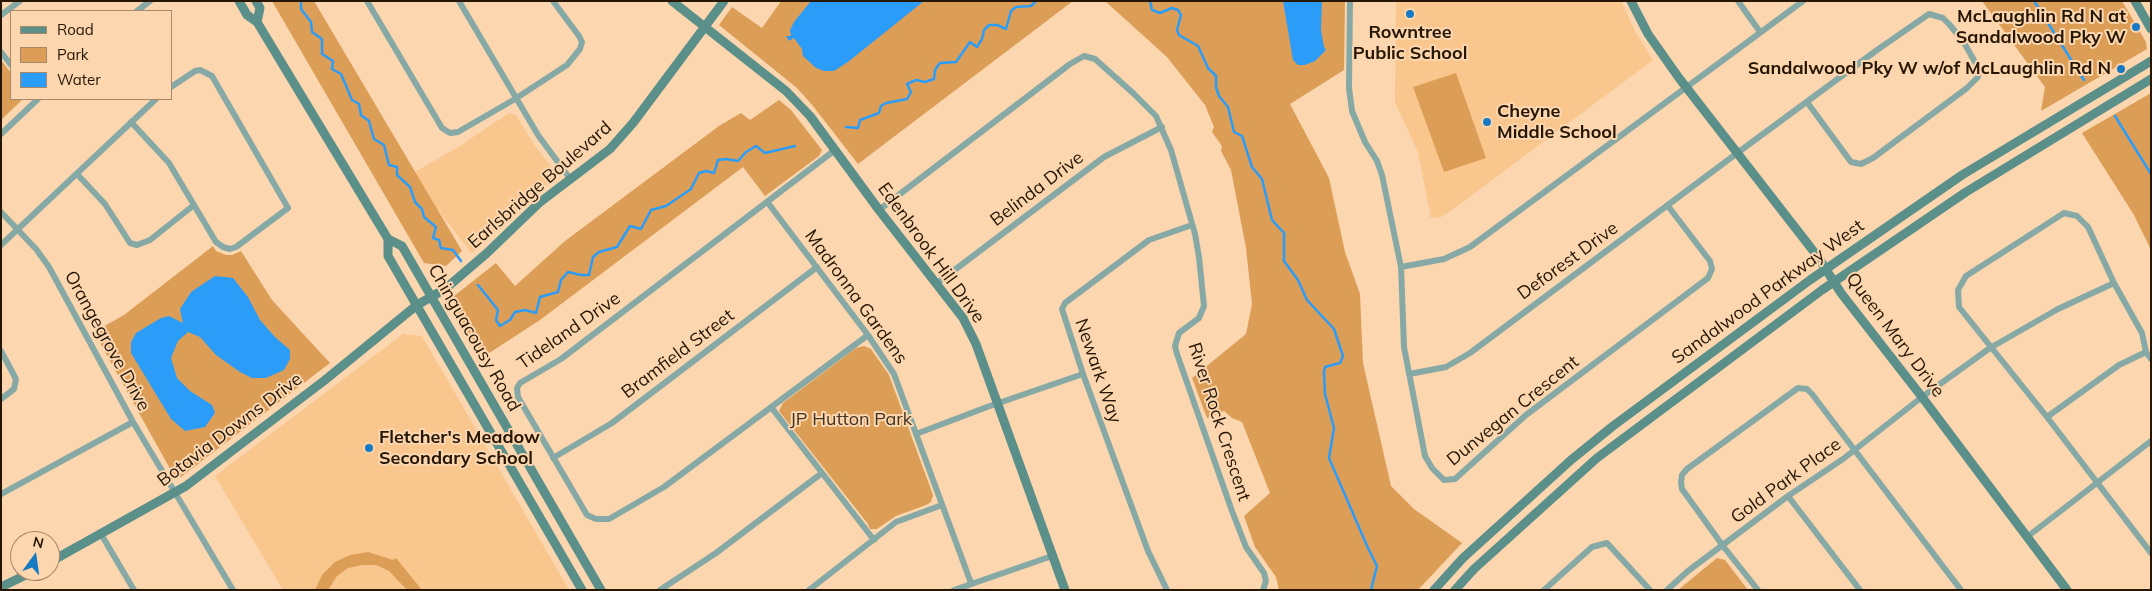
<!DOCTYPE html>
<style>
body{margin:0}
#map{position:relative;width:2152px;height:591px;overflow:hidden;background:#fbd6af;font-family:Mulish,sans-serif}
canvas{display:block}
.frame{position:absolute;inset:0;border:2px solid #261603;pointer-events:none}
.legend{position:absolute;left:10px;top:10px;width:162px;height:90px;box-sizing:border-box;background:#fbd6af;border:1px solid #a6896a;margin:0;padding:6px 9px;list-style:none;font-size:15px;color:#261603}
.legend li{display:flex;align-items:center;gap:10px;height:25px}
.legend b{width:25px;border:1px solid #a6896a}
.north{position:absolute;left:10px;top:531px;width:50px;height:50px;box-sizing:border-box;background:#fbd6af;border:1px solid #a6896a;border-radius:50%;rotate:14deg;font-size:14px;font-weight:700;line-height:20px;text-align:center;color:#261603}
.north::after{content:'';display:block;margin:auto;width:18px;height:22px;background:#1579c4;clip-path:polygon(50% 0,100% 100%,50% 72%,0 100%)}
</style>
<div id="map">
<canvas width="2152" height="591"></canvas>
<div class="frame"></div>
<ul class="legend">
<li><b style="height:6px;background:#5b8f8a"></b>Road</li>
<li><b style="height:14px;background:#dc9e56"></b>Park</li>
<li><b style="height:14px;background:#2b9df9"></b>Water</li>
</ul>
<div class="north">N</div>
</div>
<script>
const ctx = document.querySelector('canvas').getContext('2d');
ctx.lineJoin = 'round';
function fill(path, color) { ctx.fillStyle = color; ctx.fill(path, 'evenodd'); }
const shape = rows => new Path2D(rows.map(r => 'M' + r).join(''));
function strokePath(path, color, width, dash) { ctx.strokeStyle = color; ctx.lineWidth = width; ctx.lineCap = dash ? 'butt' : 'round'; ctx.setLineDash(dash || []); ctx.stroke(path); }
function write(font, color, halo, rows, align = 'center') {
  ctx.font = font + ' Mulish,sans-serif'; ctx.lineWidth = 4; ctx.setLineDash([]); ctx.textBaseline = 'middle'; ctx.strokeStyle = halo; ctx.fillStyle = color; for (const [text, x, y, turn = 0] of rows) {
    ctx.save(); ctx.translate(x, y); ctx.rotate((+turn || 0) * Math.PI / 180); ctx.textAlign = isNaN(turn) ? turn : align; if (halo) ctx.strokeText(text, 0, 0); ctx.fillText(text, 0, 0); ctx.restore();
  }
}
fill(shape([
 [1396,1,1621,1,1635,31,1653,60,1452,210,1441,217,1431,218,1418,152,1395,102],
 [509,113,516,115,533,143,555,172,554,180,536,193,472,253,432,203,415,172,460,146],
 [403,334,422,336,569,590,283,590,215,476]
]), '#f9c68e');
fill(shape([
 [272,1,314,1,462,251,446,266,424,263],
 [781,1,1073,1,858,164,813,106,797,88,719,25,732,7,762,28],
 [1105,1,1345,1,1344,70,1290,104,1329,178,1345,252,1360,294,1363,363,1391,486,1414,509,1462,543,1418,590,1279,590,1276,577,1255,547,1244,516,1270,493,1242,422,1232,418,1224,411,1207,418,1192,378,1246,334,1252,304,1246,248,1231,170,1221,151,1222,146,1212,132,1214,127,1205,105,1167,57],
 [1982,1,2122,1,2146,42,2147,49,2041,111,2045,87],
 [1,60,11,73,11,99,23,99,1,120],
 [1456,73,1486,158,1444,172,1413,87],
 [2151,93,2151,250,2134,215,2082,133],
 [779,100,791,110,822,150,819,156,765,196,743,167,540,320,483,357,458,316,454,307,454,296,496,263,515,286,565,241,719,126,741,113,750,120],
 [213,246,216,251,226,255,232,255,241,251,272,300,330,363,181,477,174,476,94,332,124,315],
 [864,346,871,349,889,375,933,495,931,502,926,505,896,516,877,529,870,529,868,524,779,411,783,403,856,348],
 [368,552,393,560,396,558,422,590,407,590,389,571,376,565,362,565,348,568,337,576,328,590,315,590,322,575,335,562,350,555],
 [1717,558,1725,560,1748,590,1678,590]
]), '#dc9e56');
fill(shape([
 [811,1,924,1,848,62,834,71,824,71,816,68,803,56,802,49,794,38,789,41,786,36,791,36,790,30,794,22],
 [1283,1,1322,1,1321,30,1324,47,1326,50,1315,61,1305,65,1298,65,1293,60],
 [215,276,233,278,248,297,260,320,276,338,290,350,290,359,284,370,266,378,252,378,240,372,216,355,200,337,188,332,178,341,171,358,177,378,190,391,212,405,215,413,205,427,185,431,171,419,131,353,131,342,136,333,161,318,169,316,183,323,180,309,191,292]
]), '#2b9df9');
strokePath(shape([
 [301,1,301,9,311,22,312,32,322,39,322,54,333,61,332,69,341,74,352,100,359,104,361,115,369,121,374,139,384,145,389,165,397,167,397,175,410,187,415,202,422,209,424,217,436,227,433,238,439,240,441,248,453,250,461,261],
 [1150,1,1152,10,1160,13,1172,8,1178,10,1181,15,1177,30,1179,35,1198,46,1208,68,1216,76,1216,87,1219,96,1228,107,1234,132,1242,136,1252,167,1262,179,1272,220,1284,233,1284,261,1298,280,1307,300,1334,329,1343,356,1340,363,1325,367,1324,372,1325,394,1334,428,1329,458,1368,548,1377,566,1371,590],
 [2034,1,2084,80],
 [2115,116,2151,174],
 [846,127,858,128,860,120,879,113,881,106,886,103,907,99,911,92,907,84,916,80,925,82,934,79,935,70,940,63,956,62,970,42,977,47,982,39,984,30,989,25,997,25,1006,29,1011,11,1016,7,1031,6,1036,1],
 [478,285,498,310,496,320,500,326,510,320,515,312,525,310,536,313,540,297,558,292,561,280,568,272,581,275,589,275,593,257,599,252,617,247,630,226,641,229,651,210,666,206,691,189,699,173,706,171,714,173,718,160,726,159,738,161,746,152,756,146,765,153,795,146]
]), '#2b9df9', 2.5);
strokePath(shape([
 [367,1,442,128,450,133,458,132,515,99,567,65,580,49,582,42,579,36,553,1],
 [459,1,538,135,571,180],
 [1350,1,1349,88,1352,111,1365,142,1377,161,1382,175,1401,267,1404,347,1425,456,1432,468,1444,480,1455,479,1526,415,1708,278,1712,269,1710,261,1668,206],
 [1738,1,1760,32],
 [137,11,150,1],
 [1,15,20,1],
 [1,52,11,65],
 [131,122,169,163,216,242,223,247,230,249,236,247,288,208,212,76,200,70,195,71,171,87],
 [1,134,38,99],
 [835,150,561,359,520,383,517,388,518,397,587,515,596,519,609,519,664,487,868,335],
 [77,174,105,204,130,243,137,245,150,240,194,205],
 [768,203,868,335,894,374,971,583],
 [879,210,1070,64,1084,56,1095,59,1133,93,1156,116,1171,150,1195,234,1199,257,1204,306,1199,318,1179,333,1175,346,1177,354,1232,511,1246,547,1264,573,1266,581,1263,590],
 [1,212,36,249,49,267,133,422,233,590],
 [1,245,156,99],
 [1401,267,1444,259,1470,247,1803,1],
 [936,284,1104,157,1162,127],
 [1,351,16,379,14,389,1,399],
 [2151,359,2146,352,2142,333,2114,283,2088,227,2077,216,2064,213,1966,276,1958,290,1959,307,2047,417,2151,553],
 [1409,374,1446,367,1470,353,1744,148,1877,50,1929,14,1943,18,1949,24,1963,41,1979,69,1978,77,1967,88,1873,158,1861,164,1851,162,1807,102],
 [771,407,874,540],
 [2047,417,2119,365,2146,352],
 [916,434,987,407,1083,374],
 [553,458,612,423,817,267],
 [1,494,133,422],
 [1788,496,1860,590],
 [101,534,134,590],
 [2027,537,2151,441],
 [660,590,716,553,822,473],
 [809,590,896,522,942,505],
 [954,590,1052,556],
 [1167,590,1148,551,1083,374,1062,309,1065,303,1149,240,1192,225],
 [1544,590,1592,547,1607,543,1650,590],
 [1667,590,1688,571,1788,496,1843,459,1922,397,1990,348,2058,309,2114,283],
 [1758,590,1723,546,1682,489,1681,482,1682,475,1687,469,1798,388,1807,389,1812,394,1961,590]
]), '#87a9a5', 6);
strokePath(shape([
 [239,1,247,15,257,22,388,239,402,246,601,590],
 [256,1,260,8,257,22],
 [672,1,786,91,810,116,879,210,963,318,976,344,1065,590],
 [1631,1,1648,34,1679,78,1818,257,1841,293,1922,397,2067,590],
 [2135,1,2151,29],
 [388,239,388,256,582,590],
 [50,562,186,486,325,380,417,305,445,289,487,253,539,203,610,149,633,123,724,1],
 [1,587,34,571],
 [1434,590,1463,558,1571,460,1613,426,1810,280,1962,175,2151,61],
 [1455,590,1474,569,1597,458,1822,290,1966,192,2151,79]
]), '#5b8f8a', 9);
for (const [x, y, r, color] of [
 [1410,14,5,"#1579c4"],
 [2136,27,5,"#1579c4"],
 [2121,69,5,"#1579c4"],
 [1487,122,5,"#1579c4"],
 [369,448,5,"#1579c4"]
]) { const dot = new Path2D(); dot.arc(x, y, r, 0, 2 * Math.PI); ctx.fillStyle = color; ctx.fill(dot); strokePath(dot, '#fbd6af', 2); }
write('bold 18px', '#261603', '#fbd6af', [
 ["McLaughlin Rd N at",2126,17],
 ["Sandalwood Pky W",2126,38],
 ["Rowntree",1410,33,"center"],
 ["Public School",1410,54,"center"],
 ["Sandalwood Pky W w/of McLaughlin Rd N",2111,69],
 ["Cheyne",1497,112,"left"],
 ["Middle School",1497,133,"left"],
 ["Fletcher's Meadow",379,438,"left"],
 ["Secondary School",379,459,"left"]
], 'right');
write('18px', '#261603', '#fbd6af', [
 ["Earlsbridge Boulevard",540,185,-41],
 ["Belinda Drive",1037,189,-37],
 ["Edenbrook Hill Drive",931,253,54],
 ["Deforest Drive",1568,261,-36],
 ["Sandalwood Parkway West",1768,292,-36],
 ["Madronna Gardens",856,297,54],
 ["Tideland Drive",569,331,-35],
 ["Queen Mary Drive",1895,335,53],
 ["Chinguacousy Road",474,338,60],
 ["Orangegrove Drive",107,341,61],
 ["Bramfield Street",678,354,-37],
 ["Newark Way",1098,371,71],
 ["Dunvegan Crescent",1513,411,-39],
 ["River Rock Crescent",1219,422,72],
 ["Botavia Downs Drive",230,430,-37],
 ["Gold Park Place",1786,481,-36]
]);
write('18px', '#43321f', '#fbd6af', [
 ["JP Hutton Park",851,420]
]);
</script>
